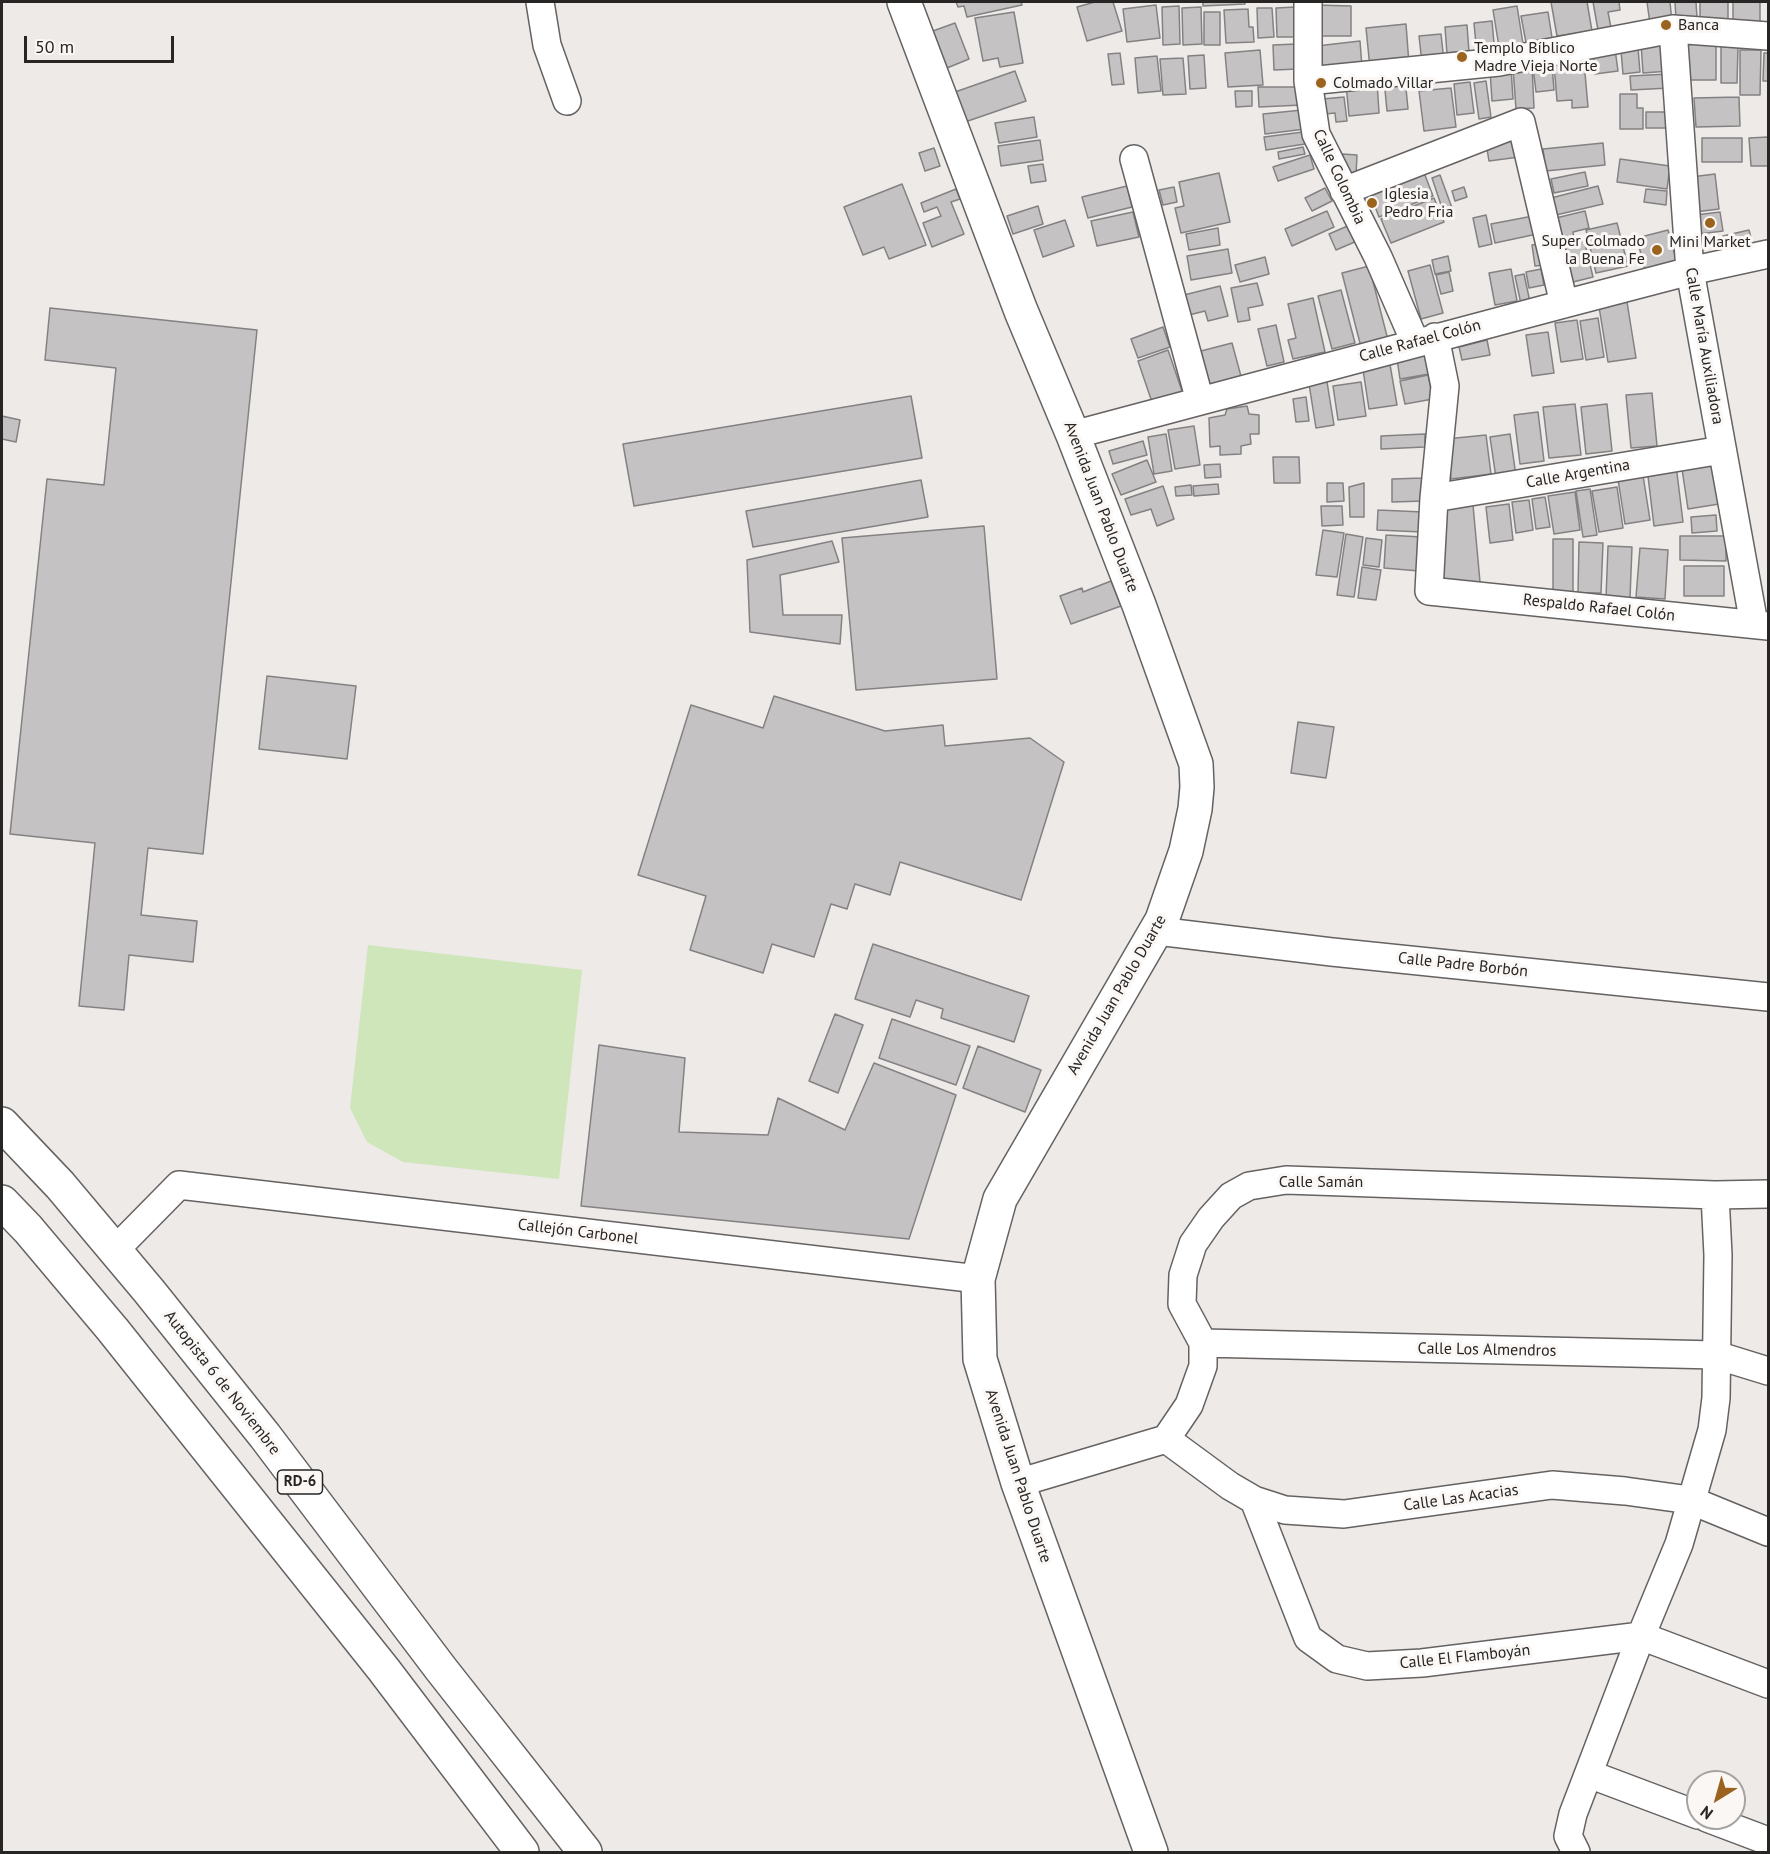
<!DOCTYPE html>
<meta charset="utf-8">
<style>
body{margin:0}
#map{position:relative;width:1770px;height:1854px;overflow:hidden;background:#edeae8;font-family:"PT Sans",sans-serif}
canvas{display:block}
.frame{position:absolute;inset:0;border:3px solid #272625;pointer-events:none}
.north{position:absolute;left:1686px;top:1770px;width:60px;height:60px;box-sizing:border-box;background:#faf7f5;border:2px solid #a6a3a2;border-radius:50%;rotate:217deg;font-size:16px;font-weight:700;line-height:24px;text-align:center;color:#272625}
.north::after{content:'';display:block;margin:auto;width:21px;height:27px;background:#9a631e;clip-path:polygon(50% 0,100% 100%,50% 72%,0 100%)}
.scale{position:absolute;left:24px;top:36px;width:150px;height:27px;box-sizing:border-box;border:3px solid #272625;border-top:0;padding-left:8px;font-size:18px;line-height:21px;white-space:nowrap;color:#272625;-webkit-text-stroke:4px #faf7f5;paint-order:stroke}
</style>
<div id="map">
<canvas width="1770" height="1854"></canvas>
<div class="frame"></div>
<div class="north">N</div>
<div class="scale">50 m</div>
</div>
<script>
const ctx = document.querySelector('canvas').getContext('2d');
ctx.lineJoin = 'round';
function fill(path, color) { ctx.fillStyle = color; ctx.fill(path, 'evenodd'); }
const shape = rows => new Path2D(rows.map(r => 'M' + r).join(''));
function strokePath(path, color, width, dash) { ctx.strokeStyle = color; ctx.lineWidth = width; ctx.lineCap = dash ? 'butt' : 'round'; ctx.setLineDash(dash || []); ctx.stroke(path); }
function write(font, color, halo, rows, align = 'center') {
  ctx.font = font + ' "PT Sans",sans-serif'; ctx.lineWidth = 6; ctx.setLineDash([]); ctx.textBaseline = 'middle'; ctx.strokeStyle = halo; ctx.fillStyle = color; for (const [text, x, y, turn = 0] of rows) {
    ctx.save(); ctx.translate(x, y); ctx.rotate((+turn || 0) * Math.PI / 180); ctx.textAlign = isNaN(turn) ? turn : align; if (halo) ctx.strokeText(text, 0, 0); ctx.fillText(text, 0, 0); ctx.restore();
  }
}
fill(shape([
 [368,945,582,970,559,1179,403,1162,367,1142,350,1108]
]), '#cfe6ba');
const building = shape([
 [956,2,1021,2,1022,5,967,17,964,6,958,7,956,2],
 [1095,2,1113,2,1122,31,1087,41,1077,7,1095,2],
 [1203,2,1245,2,1245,4,1203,6,1203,2],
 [1551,2,1587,2,1592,31,1557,36,1551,2],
 [1593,2,1619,2,1620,10,1608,12,1611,28,1598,30,1593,2],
 [1647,2,1670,2,1672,22,1650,24,1647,2],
 [1675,2,1696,2,1697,18,1676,19,1675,2],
 [1700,2,1728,2,1728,19,1700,19,1700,2],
 [1733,2,1760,2,1760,24,1733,24,1733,2],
 [1156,5,1160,38,1127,42,1123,9,1156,5],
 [1315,5,1351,6,1351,36,1315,36,1315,5],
 [1179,6,1180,44,1163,45,1162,7,1179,6],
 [1517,6,1524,50,1500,53,1493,10,1517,6],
 [1201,7,1202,44,1183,45,1182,8,1201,7],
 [1296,7,1297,37,1277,37,1276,8,1296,7],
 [1257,8,1272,8,1274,37,1258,38,1257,8],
 [1248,9,1249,27,1253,27,1254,42,1226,43,1224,10,1248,9],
 [1014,12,1023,63,1000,67,998,58,983,61,975,18,1014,12],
 [1204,12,1220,12,1220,45,1204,45,1204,12],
 [1548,12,1553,44,1527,48,1521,16,1548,12],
 [1492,21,1495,54,1477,55,1474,23,1492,21],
 [955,23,969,59,947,68,933,31,955,23],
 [1406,24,1409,64,1370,68,1366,28,1406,24],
 [1467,25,1469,52,1447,54,1445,27,1467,25],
 [1441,34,1444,61,1422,63,1419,36,1441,34],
 [1685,37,1716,37,1716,80,1685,80,1685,37],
 [1360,41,1362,67,1320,72,1317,46,1360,41],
 [1667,42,1669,71,1643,73,1641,43,1667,42],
 [1297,44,1298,69,1274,70,1273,45,1297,44],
 [1721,46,1738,47,1737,83,1721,83,1721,46],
 [1638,48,1640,72,1623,74,1621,50,1638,48],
 [1615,49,1618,71,1595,74,1593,52,1615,49],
 [1260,50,1263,85,1228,87,1225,53,1260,50],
 [1740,50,1761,50,1760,95,1740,95,1740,50],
 [1120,53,1124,84,1112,85,1108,54,1120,53],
 [1764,53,1768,53,1768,81,1763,81,1764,53],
 [1204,55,1206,88,1190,89,1188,56,1204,55],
 [1157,56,1161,91,1138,93,1135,58,1157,56],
 [1183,58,1186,94,1163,95,1160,59,1183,58],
 [1584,62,1588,107,1572,108,1572,100,1557,101,1554,64,1584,62],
 [1552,65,1554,90,1536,92,1533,67,1552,65],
 [1532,67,1534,108,1516,109,1513,68,1532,67],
 [1511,68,1513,99,1492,101,1490,70,1511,68],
 [1015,71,1026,101,965,122,955,92,1015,71],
 [1668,74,1669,88,1631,90,1630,76,1668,74],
 [1405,78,1408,109,1387,111,1384,80,1405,78],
 [1377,81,1379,113,1349,116,1346,84,1377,81],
 [1486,81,1491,117,1479,119,1474,83,1486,81],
 [1470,82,1474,113,1457,115,1454,84,1470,82],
 [1258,87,1301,87,1302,105,1259,107,1258,87],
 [1451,88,1456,127,1424,131,1419,91,1451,88],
 [1235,91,1252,91,1252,106,1236,107,1235,91],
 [1620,94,1637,94,1637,108,1643,108,1643,129,1620,129,1620,94],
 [1344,97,1347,121,1336,122,1335,113,1325,114,1323,99,1344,97],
 [1739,97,1740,126,1696,127,1694,98,1739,97],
 [1302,110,1305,129,1265,134,1263,114,1302,110],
 [1646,112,1671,112,1671,128,1646,128,1646,112],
 [1034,117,1037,137,999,143,995,123,1034,117],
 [1303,132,1305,144,1266,150,1264,137,1303,132],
 [1768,137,1768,166,1751,166,1749,138,1768,137],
 [1517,138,1519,157,1489,161,1486,143,1517,138],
 [1702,138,1742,138,1742,162,1702,162,1702,138],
 [1040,140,1043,160,1001,166,998,146,1040,140],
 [1603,143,1605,165,1546,171,1543,149,1603,143],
 [1303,147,1305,154,1279,159,1278,152,1303,147],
 [934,148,940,166,925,171,919,153,934,148],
 [1342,154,1357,155,1356,175,1341,174,1342,154],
 [1310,155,1314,169,1278,181,1273,167,1310,155],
 [1620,159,1670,166,1667,189,1617,182,1620,159],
 [1043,164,1046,181,1031,183,1028,166,1043,164],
 [1423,170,1433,196,1379,217,1369,191,1423,170],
 [1585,172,1588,186,1554,193,1551,179,1585,172],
 [1219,173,1230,222,1181,233,1175,208,1184,206,1179,182,1219,173],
 [1715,174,1719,209,1695,212,1691,177,1715,174],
 [1440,175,1452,208,1443,211,1432,178,1440,175],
 [902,184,926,245,889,259,884,247,863,255,844,207,902,184],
 [1127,186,1132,207,1088,218,1082,197,1127,186],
 [1598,186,1603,204,1556,215,1551,198,1598,186],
 [1174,187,1177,202,1163,205,1159,190,1174,187],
 [1464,187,1467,197,1455,201,1452,191,1464,187],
 [1325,188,1332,201,1312,211,1305,198,1325,188],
 [956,189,960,199,951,202,964,234,932,247,923,223,941,216,937,207,924,212,921,203,956,189],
 [1646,189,1667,191,1666,205,1644,202,1646,189],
 [1434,198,1444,222,1391,243,1381,219,1434,198],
 [1038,206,1043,224,1013,234,1007,216,1038,206],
 [1327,211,1334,227,1292,246,1285,229,1327,211],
 [1585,211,1589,228,1573,232,1574,239,1562,242,1556,218,1585,211],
 [1133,212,1139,237,1097,246,1091,221,1133,212],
 [1720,212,1723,231,1699,234,1696,215,1720,212],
 [1486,215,1492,244,1479,247,1473,218,1486,215],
 [1533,216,1537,234,1495,243,1491,224,1533,216],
 [1065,220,1074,246,1043,257,1034,230,1065,220],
 [1617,223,1628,266,1596,273,1586,230,1617,223],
 [1350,225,1357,241,1336,250,1329,234,1350,225],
 [1218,228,1220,245,1189,250,1186,234,1218,228],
 [1668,230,1677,263,1645,271,1637,238,1668,230],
 [1749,230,1752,242,1725,248,1723,236,1749,230],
 [1584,240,1593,277,1569,283,1560,246,1584,240],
 [1541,244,1544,265,1535,266,1532,245,1541,244],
 [1228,249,1232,273,1191,280,1187,256,1228,249],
 [1448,256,1451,271,1435,274,1432,260,1448,256],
 [1265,257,1269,274,1240,282,1235,265,1265,257],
 [1430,265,1443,313,1421,319,1408,271,1430,265],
 [1369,266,1388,340,1361,347,1342,273,1369,266],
 [1511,269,1517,301,1495,305,1489,273,1511,269],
 [1541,269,1544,285,1529,288,1526,272,1541,269],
 [1449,272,1453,291,1441,294,1436,275,1449,272],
 [1524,274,1530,302,1521,304,1515,276,1524,274],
 [1257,283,1263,305,1248,308,1250,320,1238,322,1231,288,1257,283],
 [1220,286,1228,316,1208,321,1205,311,1189,315,1184,295,1220,286],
 [1341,290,1355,343,1332,349,1318,296,1341,290],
 [1313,298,1325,352,1293,359,1288,340,1296,338,1288,304,1313,298],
 [1627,302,1636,358,1608,362,1599,307,1627,302],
 [50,308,257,330,203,854,148,848,141,915,197,921,193,962,129,955,124,1010,79,1006,95,843,10,834,47,479,104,485,116,368,45,360,50,308],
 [1598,318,1604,357,1586,360,1580,321,1598,318],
 [1577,320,1583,359,1561,362,1555,323,1577,320],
 [1276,325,1284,362,1267,366,1258,329,1276,325],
 [1163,327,1170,347,1138,358,1131,339,1163,327],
 [1548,332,1554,373,1532,376,1526,335,1548,332],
 [1487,340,1490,355,1462,360,1459,347,1487,340],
 [1232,343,1242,380,1210,388,1201,351,1232,343],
 [1168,350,1183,394,1153,405,1138,361,1168,350],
 [1425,354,1429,374,1400,379,1397,359,1425,354],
 [1389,359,1397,405,1369,409,1362,363,1389,359],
 [1428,375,1433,399,1405,404,1400,381,1428,375],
 [1327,382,1334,425,1316,428,1309,384,1327,382],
 [1361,382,1366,416,1338,420,1333,386,1361,382],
 [1652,393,1657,446,1631,448,1626,395,1652,393],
 [911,396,922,458,634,506,623,444,911,396],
 [1306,397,1309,421,1296,422,1293,399,1306,397],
 [1575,404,1581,455,1549,458,1543,407,1575,404],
 [1607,404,1612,451,1586,454,1581,407,1607,404],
 [1247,406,1249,414,1259,415,1259,434,1250,434,1251,444,1241,446,1241,454,1220,455,1220,446,1210,447,1209,418,1225,415,1227,409,1247,406],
 [1538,412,1544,461,1520,464,1514,415,1538,412],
 [2,416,20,420,16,442,2,439,2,416],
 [1194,426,1200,465,1175,469,1168,430,1194,426],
 [1166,434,1172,471,1154,474,1148,437,1166,434],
 [1425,434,1425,447,1381,449,1381,436,1425,434],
 [1510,434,1516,476,1496,478,1490,437,1510,434],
 [1486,435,1491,474,1451,479,1446,439,1486,435],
 [1143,441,1147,455,1113,464,1109,451,1143,441],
 [1273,457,1299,457,1300,483,1274,483,1273,457],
 [1147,460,1156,482,1121,495,1112,474,1147,460],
 [1220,464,1221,477,1205,478,1204,465,1220,464],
 [1712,464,1719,504,1688,509,1682,469,1712,464],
 [1676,465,1683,522,1654,526,1647,468,1676,465],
 [1642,469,1650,520,1625,524,1617,473,1642,469],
 [1423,478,1424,501,1392,502,1392,479,1423,478],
 [921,480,928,517,753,547,746,511,921,480],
 [1327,483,1343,483,1344,501,1327,502,1327,483],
 [1364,483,1364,517,1350,517,1349,487,1364,483],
 [1218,484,1219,494,1194,496,1193,486,1218,484],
 [1191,485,1192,495,1176,496,1175,487,1191,485],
 [1163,486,1174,519,1157,526,1151,509,1131,515,1125,499,1163,486],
 [1617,487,1623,528,1599,532,1592,491,1617,487],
 [1590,489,1597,535,1583,537,1576,491,1590,489],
 [1575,492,1580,530,1554,534,1548,496,1575,492],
 [1545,497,1550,527,1536,529,1532,499,1545,497],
 [1529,500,1533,530,1516,533,1512,502,1529,500],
 [1509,504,1513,540,1490,543,1486,507,1509,504],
 [1473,505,1480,582,1441,583,1445,510,1473,505],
 [1321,506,1342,506,1343,525,1322,526,1321,506],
 [1378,510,1423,512,1422,532,1377,530,1378,510],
 [1716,515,1717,531,1692,533,1691,517,1716,515],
 [984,526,997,679,856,690,842,538,984,526],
 [1323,530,1344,533,1337,577,1316,575,1323,530],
 [1346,534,1363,537,1354,597,1337,595,1346,534],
 [1386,535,1422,537,1419,571,1384,568,1386,535],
 [1680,536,1726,536,1726,561,1680,560,1680,536],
 [1366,538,1382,540,1379,567,1363,565,1366,538],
 [1553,539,1573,539,1573,593,1553,592,1553,539],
 [832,541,839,562,780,575,783,615,842,615,840,644,750,632,747,560,832,541],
 [1579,542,1603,543,1601,593,1578,593,1579,542],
 [1608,546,1632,547,1630,598,1606,598,1608,546],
 [1640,548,1668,550,1665,599,1636,597,1640,548],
 [1684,566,1724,566,1724,596,1684,596,1684,566],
 [1362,567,1381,570,1376,600,1358,598,1362,567],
 [1111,581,1121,606,1071,624,1060,596,1082,588,1083,592,1111,581],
 [267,676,356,686,347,759,259,749,267,676],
 [774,696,885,731,943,725,945,746,1030,738,1064,762,1021,900,900,862,890,895,855,884,847,909,831,904,814,957,772,944,763,973,690,950,706,896,638,875,691,705,763,728,774,696],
 [1298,722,1334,727,1326,778,1291,773,1298,722],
 [873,944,1029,996,1014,1042,941,1018,943,1009,916,1000,910,1017,855,999,873,944],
 [835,1014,863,1025,838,1093,809,1081,835,1014],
 [892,1019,970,1046,956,1085,879,1058,892,1019],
 [599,1045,685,1058,679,1132,768,1135,778,1098,845,1130,874,1063,956,1095,909,1239,581,1206,599,1045],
 [978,1046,1041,1070,1025,1112,963,1088,978,1046]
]);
fill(building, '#c5c2c4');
strokePath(building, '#848183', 1.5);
const minor = shape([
 [540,2,547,45,567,101],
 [1308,2,1308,81,1316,134,1378,257,1415,342],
 [1673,29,1690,271,1754,624],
 [1308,81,1499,62,1673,29,1768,36],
 [1134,159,1200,401],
 [1344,191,1521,122,1564,304],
 [1435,337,1445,386,1434,498,1429,591,1768,626],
 [1073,435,1564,304,1690,271,1768,254],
 [1434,498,1722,450],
 [1157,931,1332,952,1768,997],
 [115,1250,179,1185,978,1279],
 [1203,1343,1716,1355,1768,1371],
 [1166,1439,1230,1486,1254,1500,1285,1510,1344,1514,1552,1485,1625,1491,1690,1500,1768,1532],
 [1018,1483,1166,1439,1189,1405,1203,1366,1203,1343,1182,1304,1183,1275,1193,1244,1211,1218,1231,1196,1249,1186,1286,1180,1715,1195,1768,1194],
 [1254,1500,1308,1638,1337,1659,1367,1666,1422,1663,1641,1636,1768,1684],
 [1589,1774,1698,1815],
 [1707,1818,1768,1841],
 [1576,1852,1568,1836,1573,1814,1641,1636,1679,1544,1712,1430,1716,1398,1718,1255,1715,1195]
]);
const major = shape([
 [904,2,1021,311,1073,435,1139,605,1196,764,1197,787,1195,809,1186,851,1162,920,1000,1199,978,1279,980,1359,1018,1483,1151,1852]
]);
const highway = shape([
 [2,1124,60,1185,149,1291,265,1436,441,1669,585,1852],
 [2,1202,28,1229,113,1330,384,1670,522,1852]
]);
strokePath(minor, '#656261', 30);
strokePath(major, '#656261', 36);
strokePath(highway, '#656261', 36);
strokePath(minor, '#fff', 27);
strokePath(major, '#fff', 33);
strokePath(highway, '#fff', 33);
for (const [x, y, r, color] of [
 [1666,25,6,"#9a631e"],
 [1462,57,6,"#9a631e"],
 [1321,83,6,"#9a631e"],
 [1372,203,6,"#9a631e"],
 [1710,223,6,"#9a631e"],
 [1657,250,6,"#9a631e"]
]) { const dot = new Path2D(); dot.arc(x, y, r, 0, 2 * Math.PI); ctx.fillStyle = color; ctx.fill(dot); strokePath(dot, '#faf7f5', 2); }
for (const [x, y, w] of [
 [300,1482,45]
]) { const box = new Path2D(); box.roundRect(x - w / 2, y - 12, w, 24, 4.5); ctx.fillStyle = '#faf7f5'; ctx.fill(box); strokePath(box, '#272625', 1.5); }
write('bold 15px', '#272625', null, [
 ["RD-6",300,1482]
]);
write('16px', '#272625', '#faf7f5', [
 ["Banca",1678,25],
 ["Templo Bíblico",1474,48],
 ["Madre Vieja Norte",1474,66],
 ["Colmado Villar",1333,83],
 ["Iglesia",1384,194],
 ["Pedro Fria",1384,212],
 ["Super Colmado",1645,241,"right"],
 ["la Buena Fe",1645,259,"right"],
 ["Mini Market",1710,242,"center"]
], 'left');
write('16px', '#272625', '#faf7f5', [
 ["Calle Colombia",1339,177,65],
 ["Calle Rafael Colón",1420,341,-15],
 ["Calle María Auxiliadora",1704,346,80],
 ["Calle Argentina",1578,474,-10],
 ["Avenida Juan Pablo Duarte",1101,507,69],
 ["Respaldo Rafael Colón",1599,608,6],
 ["Calle Padre Borbón",1463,965,6],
 ["Avenida Juan Pablo Duarte",1117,995,-60],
 ["Calle Samán",1321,1182],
 ["Callejón Carbonel",578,1232,7],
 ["Calle Los Almendros",1487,1350,1],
 ["Autopista 6 de Noviembre",222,1383,52],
 ["Avenida Juan Pablo Duarte",1018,1476,72],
 ["Calle Las Acacias",1461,1498,-8],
 ["Calle El Flamboyán",1465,1657,-6]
]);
</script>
